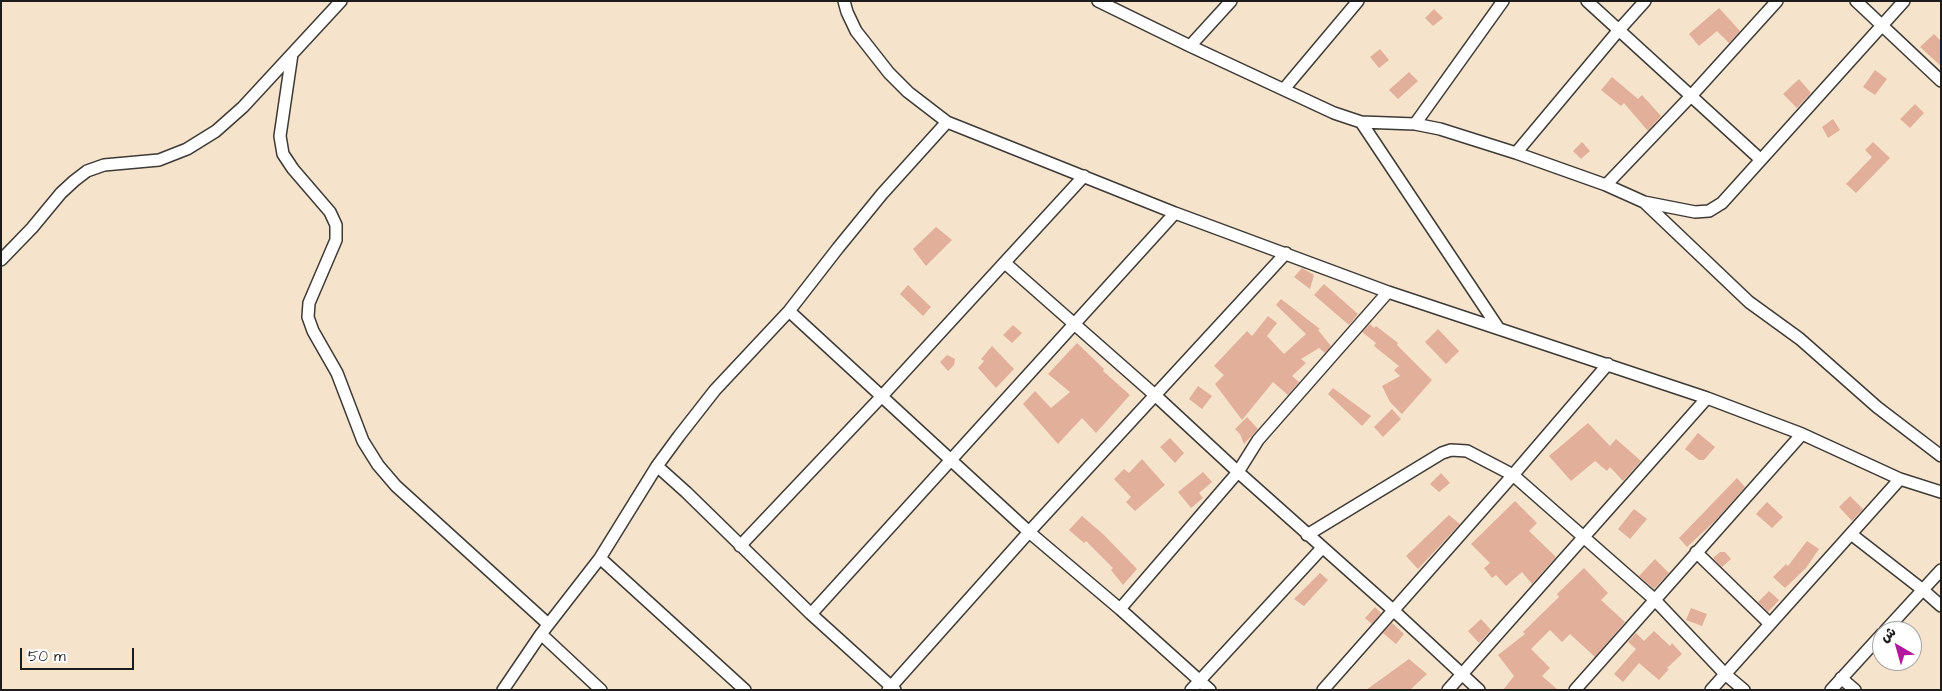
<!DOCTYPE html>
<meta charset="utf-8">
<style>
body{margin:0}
#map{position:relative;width:1942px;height:691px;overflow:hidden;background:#f6e3cb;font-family:"Architects Daughter","Playpen Sans Arabic",sans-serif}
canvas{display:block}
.frame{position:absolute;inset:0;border:2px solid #1c1c1c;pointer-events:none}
.north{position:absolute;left:1872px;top:621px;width:50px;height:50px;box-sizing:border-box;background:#fff;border:1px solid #a4a4a4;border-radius:50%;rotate:322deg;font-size:14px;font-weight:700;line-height:20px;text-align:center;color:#1c1c1c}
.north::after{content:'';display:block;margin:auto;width:18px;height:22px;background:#b5179e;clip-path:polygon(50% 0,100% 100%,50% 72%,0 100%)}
.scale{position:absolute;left:20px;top:648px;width:114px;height:22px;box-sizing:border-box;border:2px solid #1c1c1c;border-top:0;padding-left:6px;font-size:15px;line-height:18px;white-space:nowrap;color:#1c1c1c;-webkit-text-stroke:4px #fff;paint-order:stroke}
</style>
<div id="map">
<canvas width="1942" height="691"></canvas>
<div class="frame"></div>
<div class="north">ش</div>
<div class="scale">50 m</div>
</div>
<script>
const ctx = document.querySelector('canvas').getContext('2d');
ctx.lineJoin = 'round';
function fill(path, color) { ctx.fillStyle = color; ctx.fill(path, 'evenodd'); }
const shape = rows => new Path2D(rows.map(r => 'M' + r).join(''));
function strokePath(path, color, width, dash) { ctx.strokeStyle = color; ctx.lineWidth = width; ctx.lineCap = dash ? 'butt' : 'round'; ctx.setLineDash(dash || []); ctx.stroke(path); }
fill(shape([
 [1719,8,1740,31,1729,43,1717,31,1699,46,1689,34],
 [1434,9,1443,18,1433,26,1425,18],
 [1934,34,1941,41,1941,66,1920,47],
 [1380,49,1389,60,1379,68,1370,57],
 [1875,70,1887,79,1875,95,1863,87],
 [1409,72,1418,81,1398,99,1389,90],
 [1612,77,1638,99,1642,95,1661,116,1648,131,1624,103,1621,106,1601,90],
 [1799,79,1811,93,1797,108,1783,94],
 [1915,104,1924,113,1910,128,1900,119],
 [1833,119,1840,130,1828,138,1822,127],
 [1582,142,1590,151,1581,159,1573,151],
 [1873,142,1890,158,1856,193,1846,184,1872,157,1865,150],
 [936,227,952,240,926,266,913,249],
 [1302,268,1314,275,1310,289,1294,277],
 [1324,284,1358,314,1349,325,1314,295],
 [908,285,931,307,923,316,900,294],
 [1281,299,1320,329,1318,330,1331,346,1325,353,1319,348,1301,359,1306,363,1292,376,1299,382,1288,395,1273,382,1242,420,1215,384,1224,375,1214,366,1247,331,1252,336,1268,316,1277,323,1267,336,1284,354,1306,334,1276,305],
 [1370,324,1374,328,1376,326,1398,343,1397,345,1432,380,1402,414,1390,402,1382,386,1400,376,1394,370,1399,366,1374,346,1376,343,1362,332],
 [1013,325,1022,333,1012,343,1003,335],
 [1438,329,1459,351,1446,364,1425,342],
 [1077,343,1104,369,1103,371,1130,395,1096,433,1082,418,1058,444,1023,404,1035,391,1051,408,1070,392,1048,374],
 [992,346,1014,369,996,388,978,368,984,361,981,359],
 [947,355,955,359,954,365,948,371,940,362],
 [1198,386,1212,396,1202,409,1189,399],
 [1333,388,1371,416,1362,426,1328,394],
 [1392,409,1401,419,1383,437,1374,427],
 [1247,417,1258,429,1244,444,1240,434,1235,429],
 [1588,423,1610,446,1616,439,1641,461,1623,481,1610,467,1607,471,1595,461,1571,481,1549,456],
 [1698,433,1715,447,1704,460,1699,460,1685,449],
 [1170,438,1184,453,1175,463,1160,447],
 [1142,459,1165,485,1135,511,1126,502,1131,497,1114,479,1124,469,1129,473],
 [1203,472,1212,482,1199,493,1203,498,1191,508,1178,492],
 [1441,473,1450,483,1439,492,1430,484],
 [1737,478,1745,487,1716,520,1687,547,1679,538],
 [1850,496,1863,509,1852,521,1839,507],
 [1515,501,1537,523,1529,531,1556,557,1532,584,1522,572,1506,586,1496,575,1492,578,1484,568,1490,563,1471,544],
 [1767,502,1783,517,1772,528,1756,514],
 [1634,509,1647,519,1630,539,1618,529],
 [1449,515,1460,524,1418,569,1406,556],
 [1082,516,1103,534,1137,569,1123,585,1111,570,1113,568,1086,541,1084,543,1069,530],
 [1807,541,1819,549,1806,568,1785,588,1773,577,1786,564,1788,566],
 [1720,552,1725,552,1731,559,1722,567,1713,558],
 [1655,559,1669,573,1654,589,1639,576],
 [1584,568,1608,593,1601,600,1625,622,1595,657,1570,634,1562,642,1550,630,1531,649,1550,668,1542,676,1558,690,1503,690,1514,676,1498,655,1525,634,1523,632,1559,597,1557,594],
 [1320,573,1328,580,1304,606,1294,599],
 [1769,591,1779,600,1768,612,1758,602],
 [1375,607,1381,613,1372,624,1365,618],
 [1691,608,1707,614,1702,626,1686,620],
 [1481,619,1491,630,1479,643,1468,631],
 [1392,623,1404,634,1396,644,1383,633],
 [1654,631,1670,646,1672,643,1682,654,1667,668,1669,669,1659,680,1639,663,1623,682,1614,674,1636,649,1628,642,1636,633,1644,641],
 [1409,659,1427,674,1410,690,1366,690]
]), '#e2af9a');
const minor = shape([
 [844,1,847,12,856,31,889,73,908,92,947,122,1175,213,1388,292,1707,398,1802,434,1900,479,1941,492],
 [1098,1,1190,46,1334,113,1361,122,1415,124,1440,129,1516,153,1606,185,1644,202,1695,212,1709,211,1722,203,1904,1],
 [1587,1,1760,159],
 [1856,1,1941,81],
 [1190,46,1231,1],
 [292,54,280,136,283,154,293,169,330,212,336,225,336,240,309,303,308,317,313,331,337,373,363,441,378,465,396,486,548,624],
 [1284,89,1358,1],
 [1361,122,1499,329],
 [1415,124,1503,1],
 [1516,153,1618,31,1645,1],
 [1606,185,1691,96,1777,1],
 [1644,202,1749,302,1800,339,1877,407,1941,456],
 [1,260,32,228,61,193,74,181,87,171,104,165,159,160,187,149,216,131,243,107,341,1],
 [1005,263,1156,396,1238,472,1393,610,1479,690],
 [789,311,1029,532,1120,609,1210,690],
 [657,466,686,492,811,614,895,690],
 [1851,534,1923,590,1941,606],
 [1307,535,1442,453,1451,450,1467,451,1513,475,1654,599,1725,674,1744,690],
 [740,546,882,396,1084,176],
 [1696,552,1770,624],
 [600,558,745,690],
 [1120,609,1238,472,1258,440,1388,292],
 [811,614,1175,213],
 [1885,631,1941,570],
 [541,634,601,690],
 [1841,678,1855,690],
 [503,690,541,634,600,558,657,466,679,436,715,390,789,311,838,248,882,194,947,122],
 [888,690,1029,532,1286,253],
 [1191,690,1322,548],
 [1323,690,1513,475,1608,364],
 [1448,690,1707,398],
 [1575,690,1802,434],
 [1711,690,1900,479],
 [1831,690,1882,634]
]);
strokePath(minor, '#3d3a36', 14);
strokePath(minor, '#fff', 11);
</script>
